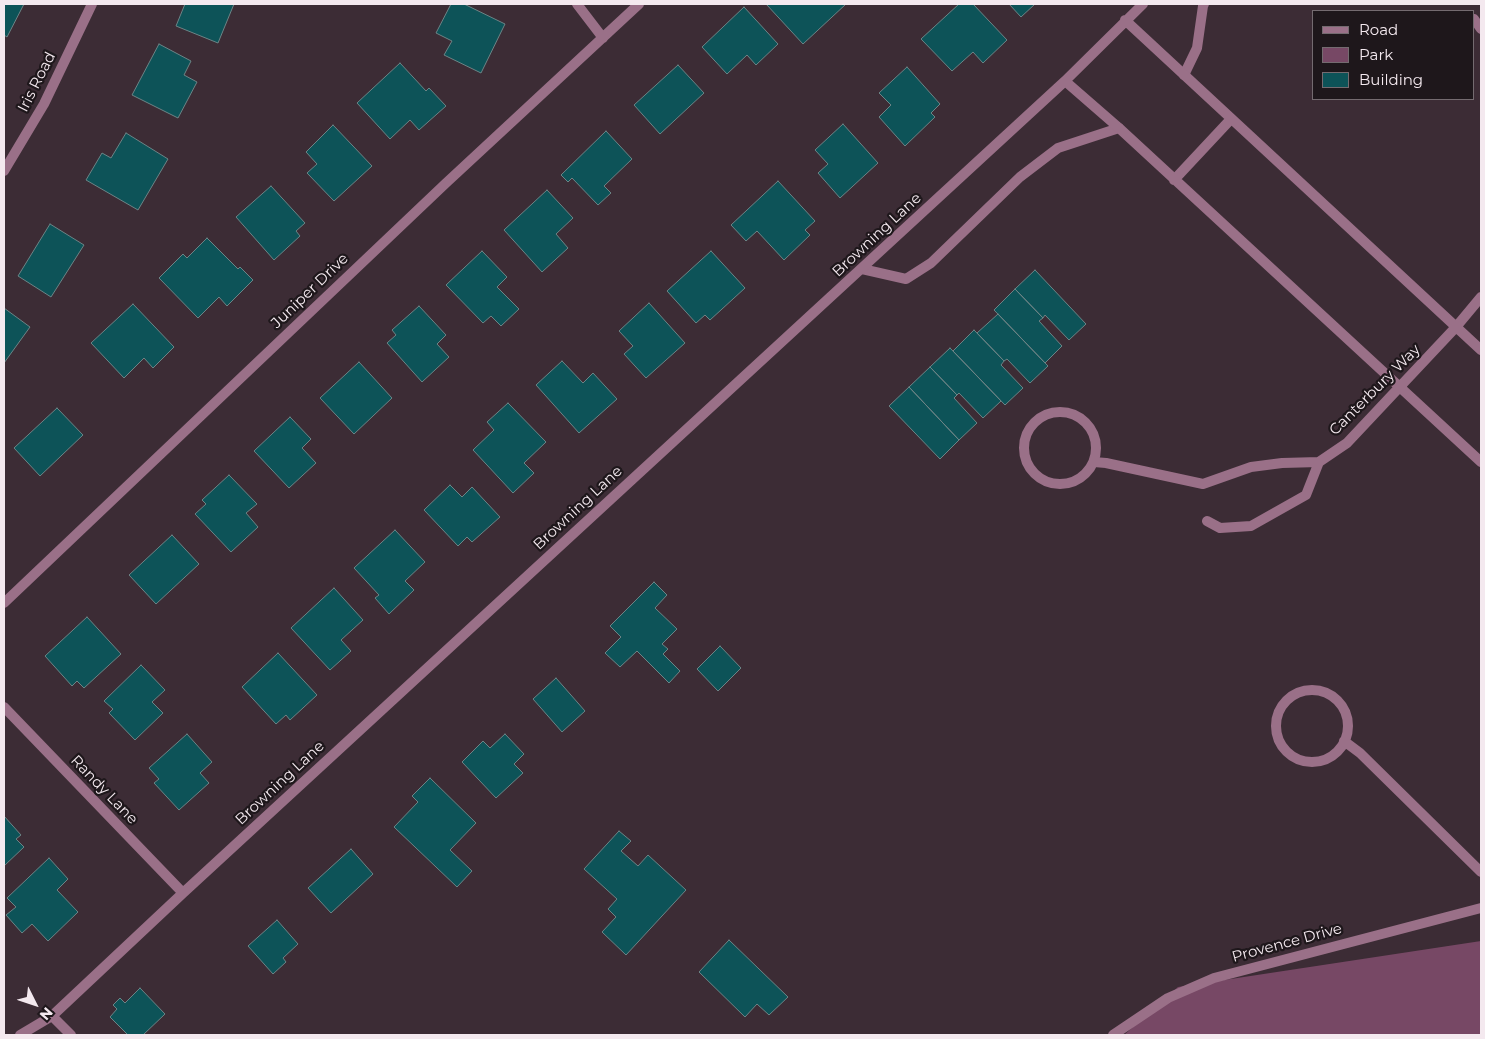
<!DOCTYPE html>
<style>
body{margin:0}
#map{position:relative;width:1485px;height:1039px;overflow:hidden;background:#3c2c35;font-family:Montserrat,sans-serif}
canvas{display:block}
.frame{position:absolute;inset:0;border:5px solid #f4e9ef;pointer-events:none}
.legend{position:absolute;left:1312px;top:10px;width:162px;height:90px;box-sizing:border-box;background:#1e171b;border:1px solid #746b70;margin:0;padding:6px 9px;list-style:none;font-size:15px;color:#f4e9ef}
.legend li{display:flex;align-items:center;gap:10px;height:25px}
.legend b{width:25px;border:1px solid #746b70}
.north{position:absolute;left:10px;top:979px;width:50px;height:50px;-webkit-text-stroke:4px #1e171b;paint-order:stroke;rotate:131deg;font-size:14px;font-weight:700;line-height:20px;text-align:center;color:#f4e9ef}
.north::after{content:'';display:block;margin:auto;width:18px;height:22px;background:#f4e9ef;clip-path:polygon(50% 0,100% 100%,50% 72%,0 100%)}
</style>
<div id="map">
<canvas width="1485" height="1039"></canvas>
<div class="frame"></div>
<ul class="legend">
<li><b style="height:6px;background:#9a7088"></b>Road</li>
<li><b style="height:14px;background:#774865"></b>Park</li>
<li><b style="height:14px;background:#0d5358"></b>Building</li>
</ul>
<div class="north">N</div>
</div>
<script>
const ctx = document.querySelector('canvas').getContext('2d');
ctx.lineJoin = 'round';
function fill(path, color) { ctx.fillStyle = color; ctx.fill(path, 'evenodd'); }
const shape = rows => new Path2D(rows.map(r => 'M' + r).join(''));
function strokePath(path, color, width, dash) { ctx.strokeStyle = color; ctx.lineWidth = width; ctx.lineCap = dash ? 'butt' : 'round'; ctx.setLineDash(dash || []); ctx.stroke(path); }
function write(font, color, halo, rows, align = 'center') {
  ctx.font = font + ' Montserrat,sans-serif'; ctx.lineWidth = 4.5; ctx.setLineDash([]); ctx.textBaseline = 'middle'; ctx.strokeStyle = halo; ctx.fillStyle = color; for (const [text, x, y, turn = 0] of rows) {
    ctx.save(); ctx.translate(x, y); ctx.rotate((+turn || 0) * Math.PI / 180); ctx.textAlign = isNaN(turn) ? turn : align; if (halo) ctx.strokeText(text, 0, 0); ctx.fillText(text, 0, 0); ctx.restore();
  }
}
fill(shape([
 [1481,941,1481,1035,1124,1035,1178,987]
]), '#774865');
const building = shape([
 [4,4,24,4,7,37,4,35,4,4],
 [185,4,234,4,218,43,176,26,185,4],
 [451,4,464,4,505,24,481,73,444,55,452,41,436,33,451,4],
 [766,4,846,4,803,44,766,4],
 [959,4,973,4,1007,40,983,63,973,52,952,71,921,39,959,4],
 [1009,4,1035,4,1021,17,1009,4],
 [744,7,778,44,756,65,747,55,727,74,702,47,744,7],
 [159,44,191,61,184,75,197,82,178,118,132,95,159,44],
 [400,63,426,91,429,88,446,106,419,130,410,120,390,139,357,103,400,63],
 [678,65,704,93,660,134,634,105,678,65],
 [907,67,940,104,931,113,935,117,905,146,879,117,891,105,879,93,907,67],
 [843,124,878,163,840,198,818,173,828,164,815,150,843,124],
 [333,125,372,166,334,201,307,173,317,164,306,152,333,125],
 [606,131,632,159,604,186,611,193,598,205,572,178,568,182,561,175,606,131],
 [126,133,168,159,138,210,86,180,102,153,111,158,126,133],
 [778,181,815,221,805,230,810,235,784,260,757,231,746,241,731,225,778,181],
 [271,186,305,223,296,231,300,236,274,260,236,217,271,186],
 [547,190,573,218,556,234,568,248,542,272,504,230,547,190],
 [50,224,84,245,51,297,18,276,50,224],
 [207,238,238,269,240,267,253,280,227,306,219,297,198,318,159,278,183,254,187,258,207,238],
 [482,251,507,277,497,287,519,309,501,326,491,316,483,323,446,285,482,251],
 [711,251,745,288,710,320,705,315,696,323,667,291,711,251],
 [1035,270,1086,324,1069,340,1045,315,1043,318,1015,289,1035,270],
 [1015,289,1043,318,1039,321,1062,346,1045,363,994,310,1015,289],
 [649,303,685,343,646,378,624,354,633,346,619,331,649,303],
 [133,304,174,347,153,368,144,358,124,378,91,343,133,304],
 [419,306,446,335,437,344,449,357,422,382,387,343,396,335,392,330,419,306],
 [4,308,30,327,4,363,4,308],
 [998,314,1048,366,1030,383,1007,359,1004,361,977,333,998,314],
 [974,330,1004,361,1001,365,1023,388,1005,405,953,351,974,330],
 [950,348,1001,401,983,418,959,393,957,395,930,367,950,348],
 [562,361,583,383,593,373,617,399,579,433,536,385,562,361],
 [359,362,392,398,354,434,320,398,359,362],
 [930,367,957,395,954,398,977,423,959,440,909,387,930,367],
 [909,387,959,440,940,459,889,406,909,387],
 [508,403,546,442,524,463,534,473,513,493,473,450,494,430,487,422,508,403],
 [57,408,83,435,40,476,14,448,57,408],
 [290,417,311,439,302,448,316,463,289,488,254,451,290,417],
 [229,475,257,504,246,513,258,527,231,552,195,514,206,504,202,500,229,475],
 [450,485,462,497,472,487,500,517,472,542,467,537,458,546,424,510,450,485],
 [395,530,425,562,405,581,414,590,389,614,375,598,379,595,354,568,395,530],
 [172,535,199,564,156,604,129,575,172,535],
 [654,582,667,595,655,608,677,629,662,644,668,649,663,654,680,671,669,683,637,651,620,667,605,653,621,637,610,626,654,582],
 [334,588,363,620,341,640,351,651,330,670,291,628,334,588],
 [87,617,121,654,84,688,77,681,72,686,45,656,87,617],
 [720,646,741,668,718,691,697,669,720,646],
 [278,653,317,695,290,720,286,715,276,724,242,687,278,653],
 [141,665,165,690,152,702,163,713,135,740,109,713,113,709,104,701,141,665],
 [556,678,585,711,562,732,533,699,556,678],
 [187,734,212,762,200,773,209,783,179,810,154,783,159,779,149,768,187,734],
 [505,734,524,754,514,764,523,773,496,798,462,762,483,741,490,748,505,734],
 [430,778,476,823,450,850,472,871,457,887,394,827,418,802,412,796,430,778],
 [4,816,21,835,16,839,24,847,4,866,4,816],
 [619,831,631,841,621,851,638,866,648,855,686,890,626,955,602,932,616,917,608,909,617,899,584,869,619,831],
 [351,849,373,874,331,913,308,888,351,849],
 [49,858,68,879,57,890,78,912,48,941,32,924,22,933,6,915,16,907,7,898,49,858],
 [277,920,298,944,283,958,286,962,273,974,248,946,277,920],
 [729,940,788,997,769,1015,757,1004,745,1017,699,972,729,940],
 [140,988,165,1014,143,1035,128,1035,110,1017,117,1009,113,1005,120,998,125,1003,140,988]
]);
fill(building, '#0d5358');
strokePath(building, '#6c8486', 1);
strokePath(shape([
 [1184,75,1197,48,1203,6,1204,4],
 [862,269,906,279,931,263,1020,177,1058,148,1119,128]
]), '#9a7088', 10);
strokePath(shape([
 [577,4,603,38],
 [1474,19,1481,29],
 [1125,20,1481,350],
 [1065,81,1119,128,1481,462],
 [4,171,44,104,92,4],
 [1174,180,1231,119],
 '1024 448a36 36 0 1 1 72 0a36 36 0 1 1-72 0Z',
 [1094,462,1106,463,1203,484,1251,467,1282,463,1319,462,1347,443,1456,327,1481,297],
 [1207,521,1220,528,1251,526,1306,495,1319,462],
 [4,603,445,184,639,4],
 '1276 726a36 36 0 1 1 72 0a36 36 0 1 1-72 0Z',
 [4,707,183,893],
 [1344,741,1360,753,1481,872],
 [52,1016,71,1035],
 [20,1035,52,1016,183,893,1065,81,1143,4],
 [1113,1035,1168,998,1214,978,1481,908]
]), '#9a7088', 10);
write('15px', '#f4e9ef', '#1e171b', [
 ["Iris Road",37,82,-63],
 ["Browning Lane",877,235,-43],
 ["Juniper Drive",310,291,-44],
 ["Canterbury Way",1375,390,-45],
 ["Browning Lane",578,508,-43],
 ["Browning Lane",280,783,-43],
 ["Randy Lane",104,790,46],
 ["Provence Drive",1287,943,-15]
]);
</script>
